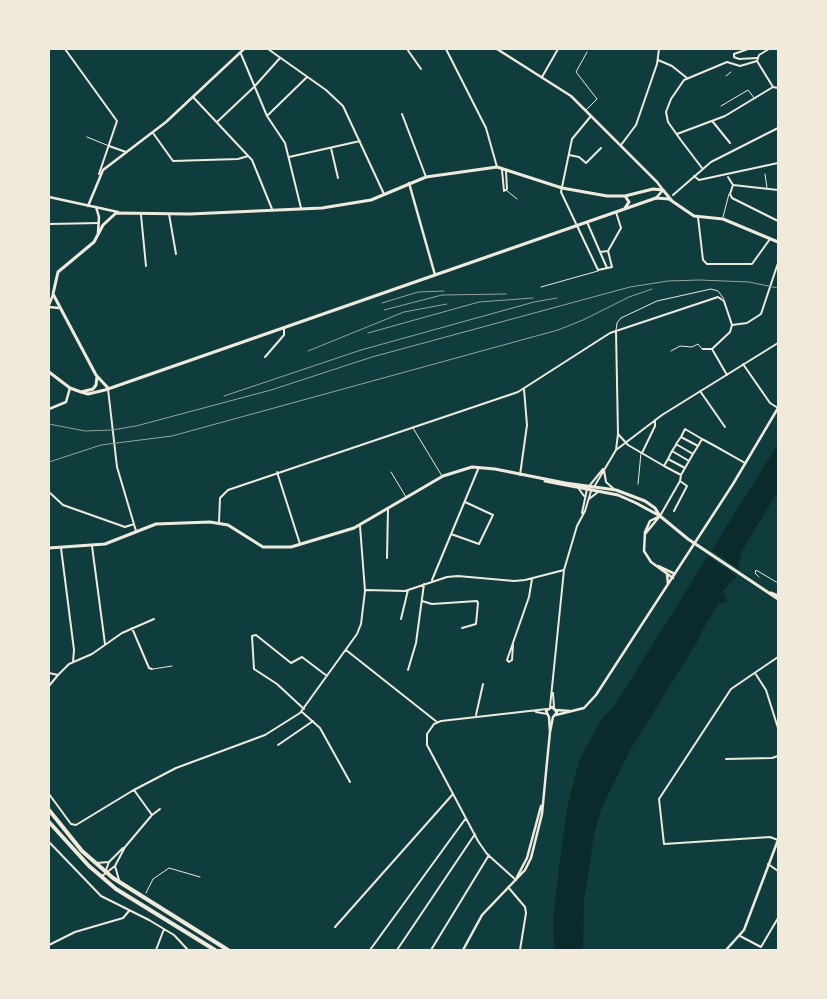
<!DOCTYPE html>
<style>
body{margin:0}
#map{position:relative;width:827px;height:999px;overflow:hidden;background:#0f3d3e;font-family:Figtree,sans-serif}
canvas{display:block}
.frame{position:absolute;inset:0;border:50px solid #f1e9da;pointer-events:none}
</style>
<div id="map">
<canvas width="827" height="999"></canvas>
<div class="frame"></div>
</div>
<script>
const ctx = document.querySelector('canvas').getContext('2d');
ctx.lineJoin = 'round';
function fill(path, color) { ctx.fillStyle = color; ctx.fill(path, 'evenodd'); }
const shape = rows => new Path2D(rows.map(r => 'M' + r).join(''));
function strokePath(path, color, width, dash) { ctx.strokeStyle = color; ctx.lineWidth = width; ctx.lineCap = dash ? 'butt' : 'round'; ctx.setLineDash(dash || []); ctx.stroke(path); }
fill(shape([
 [778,444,778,491,742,551,736,577,723,591,727,601,719,604,704,627,697,642,629,752,602,807,594,835,584,901,583,950,554,950,553,924,560,858,568,804,579,761,599,723,616,703]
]), '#0a2a2b');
fill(shape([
 [710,549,739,569,738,577,706,555]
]), '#0f3d3e');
strokePath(shape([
 [726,76,731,72],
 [721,106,748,90,755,99],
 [586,110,597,99,576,72,587,52],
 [87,137,109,146],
 [765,174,767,188],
 [506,190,517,199],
 [723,217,729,194],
 [541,287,598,271],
 [616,330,617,323,621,318,657,301,711,289,718,291,724,299],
 [671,351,680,346,692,347,698,344,702,349],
 [413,428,442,476],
 [391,472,406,497],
 [638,484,641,453],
 [759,577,755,573,756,570,778,583],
 [153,669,172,666],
 [146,893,153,879,169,868,200,877]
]), '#f1e9da', 1);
strokePath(shape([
 [734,54,734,57,739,59,757,58],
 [680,139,702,168],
 [694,176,699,180,778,163],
 [673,195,711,162,778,128],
 [732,325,747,323,761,314,778,263],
 [700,391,725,427],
 [476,715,483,684]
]), '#f1e9da', 2);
strokePath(shape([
 [65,49,117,121,99,174],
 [268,49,326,90,343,106,384,194],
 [407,49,421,69],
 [446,49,486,128,497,167],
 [241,54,267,116,285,143,301,208],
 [734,54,748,49],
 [658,60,672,66,687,78],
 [757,61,773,87],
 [757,61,759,55,769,49],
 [542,77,558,49],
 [193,97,252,160,272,209],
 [402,114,426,177],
 [268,115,307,77],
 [591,116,572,139,561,192,598,270,612,267,608,251,600,252],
 [217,122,254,87,280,58],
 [713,122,730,143],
 [153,133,173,161,238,159,248,156],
 [677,134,725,116,773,87,778,88],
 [680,139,668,122,666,112,671,99,684,80,727,62,740,66,757,61],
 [621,145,636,125,657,64,659,49],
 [109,146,126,152],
 [331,148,338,178],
 [569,155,579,157,586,163,601,148],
 [289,157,360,141],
 [502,170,504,191,507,189,506,171],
 [728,177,733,185],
 [733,185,730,194,732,198,778,221],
 [733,185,778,190],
 [169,214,176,254],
 [141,215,146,266],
 [698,217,703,260,707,264,752,264,770,239],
 [587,222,607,268],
 [49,224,99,223],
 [608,251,621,228,616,212],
 [703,349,712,349],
 [712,349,727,375],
 [265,357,284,335,284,327],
 [743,364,770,403,778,408],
 [108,389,117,467,136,531],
 [618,434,628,445,664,466],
 [681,437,676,444,693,454,698,446],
 [702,439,698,446,681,437,685,429,702,439,715,446,745,463],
 [676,445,672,451,689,461,693,454],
 [616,450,662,415,778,343],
 [672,451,668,459,685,468,689,461],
 [642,453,655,426,655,420],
 [668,459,664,466,681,475,685,468],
 [604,470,606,482,614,489],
 [277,472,300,544],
 [520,475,527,425,524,389],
 [590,485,603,469],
 [594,487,616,450,618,434,616,331],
 [579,489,584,496],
 [49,492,63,505,125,527,134,524],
 [589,499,598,492],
 [674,511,687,486,680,481],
 [582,513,587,489],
 [660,516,680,481,681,475],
 [219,522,220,498,228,490,518,392,610,333,718,297,724,301,732,325,730,332,712,349],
 [451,534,479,544,493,515,465,502],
 [92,546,105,644],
 [61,548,74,650,73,662],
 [387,558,388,509],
 [432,580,479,467],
 [366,590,405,591,447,577,458,576,514,581,525,580,564,570],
 [422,601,432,604,477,601,478,603,476,624,462,628],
 [401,619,408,590],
 [132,628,149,668,152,669],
 [513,645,512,660,509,662,507,660,529,597,532,579],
 [346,650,437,722],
 [778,657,731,689,659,799,664,844,770,837,778,840],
 [408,670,416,643,424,584],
 [49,673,58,675,49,686],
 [755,673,766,690,778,728],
 [58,675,69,664,92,654,122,633,154,619],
 [553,693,554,707],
 [550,707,564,570,577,526,585,511,591,491],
 [304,709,277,684,254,669,252,636,256,635,291,663,302,657,327,676],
 [302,712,320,728,350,782],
 [536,712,547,714],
 [278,745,313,721],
 [726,759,772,758,778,756],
 [49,794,71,824,76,825,132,791,176,768,265,735,300,713,357,634,361,624,365,591,360,526],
 [152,815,160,809],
 [49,842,101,896,149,920,174,935,188,950],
 [96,863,109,862],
 [768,864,778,871],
 [115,866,119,880],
 [106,870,109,862,123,848],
 [102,876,115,866,125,847,152,815,134,790],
 [516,880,487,854,478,841,427,745,427,734,434,724,441,721,547,709],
 [508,887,525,907,526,913,520,950],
 [335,927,453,794],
 [740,936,761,947,778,918],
 [49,945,75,932,123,918,129,911],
 [156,950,164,929],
 [370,950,466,818],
 [397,950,475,834],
 [431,950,489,855]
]), '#f1e9da', 2);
strokePath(shape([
 [497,49,571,96,657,182,663,190,656,198],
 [409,183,435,275],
 [49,197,118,212],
 [88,206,103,170,166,122,244,49],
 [96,207,99,217,98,233],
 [49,305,53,295],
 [49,307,59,308],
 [49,409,66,402,70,388],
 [660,516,650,521,645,532,644,551,651,562,673,578],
 [645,534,659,517],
 [658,566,675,574],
 [667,574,668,584],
 [556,710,570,711],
 [556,715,584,708,596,695,733,484,778,408],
 [517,877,527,858,541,806],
 [463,950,482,915,525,870,531,858,542,814,547,762,550,732,549,717,546,711,552,707,557,712,553,717,550,732],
 [726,950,744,930,778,840]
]), '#f1e9da', 2.5);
strokePath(shape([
 [545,481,618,495,636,503,660,516,688,539,778,599],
 [49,548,105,544,156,524,210,522,228,525,263,547,291,547,354,528,443,476,472,467,495,469,565,483,616,490,645,501,655,508,660,516],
 [771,593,778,596]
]), '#f1e9da', 3);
strokePath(shape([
 [625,208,629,202,625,196],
 [49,372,70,388,81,392,93,389,96,385,97,377],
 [108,388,96,375,53,294,58,272,94,242,103,225,116,213,190,214,322,208,371,200,426,177,497,167,562,188,607,196,625,196,653,189,663,190,672,201],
 [81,392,88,394,105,390,656,198,669,199,694,216,723,219,778,242]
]), '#f1e9da', 3);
strokePath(shape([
 [49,810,82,851,113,878,228,950],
 [49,822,89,866,116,889,215,950]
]), '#f1e9da', 4);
strokePath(shape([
 [382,303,418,292,444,291],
 [384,310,442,295,506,294],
 [368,333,479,302,533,298],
 [308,351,404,312,447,304],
 [224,396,361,350,534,302,557,298],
 [49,424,85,431,112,430,136,426,271,390,372,357,630,287,668,281,699,280,749,282,778,288],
 [49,462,101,445,172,436,558,330,583,320,629,297,652,289]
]), '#97a49c', 1);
</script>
